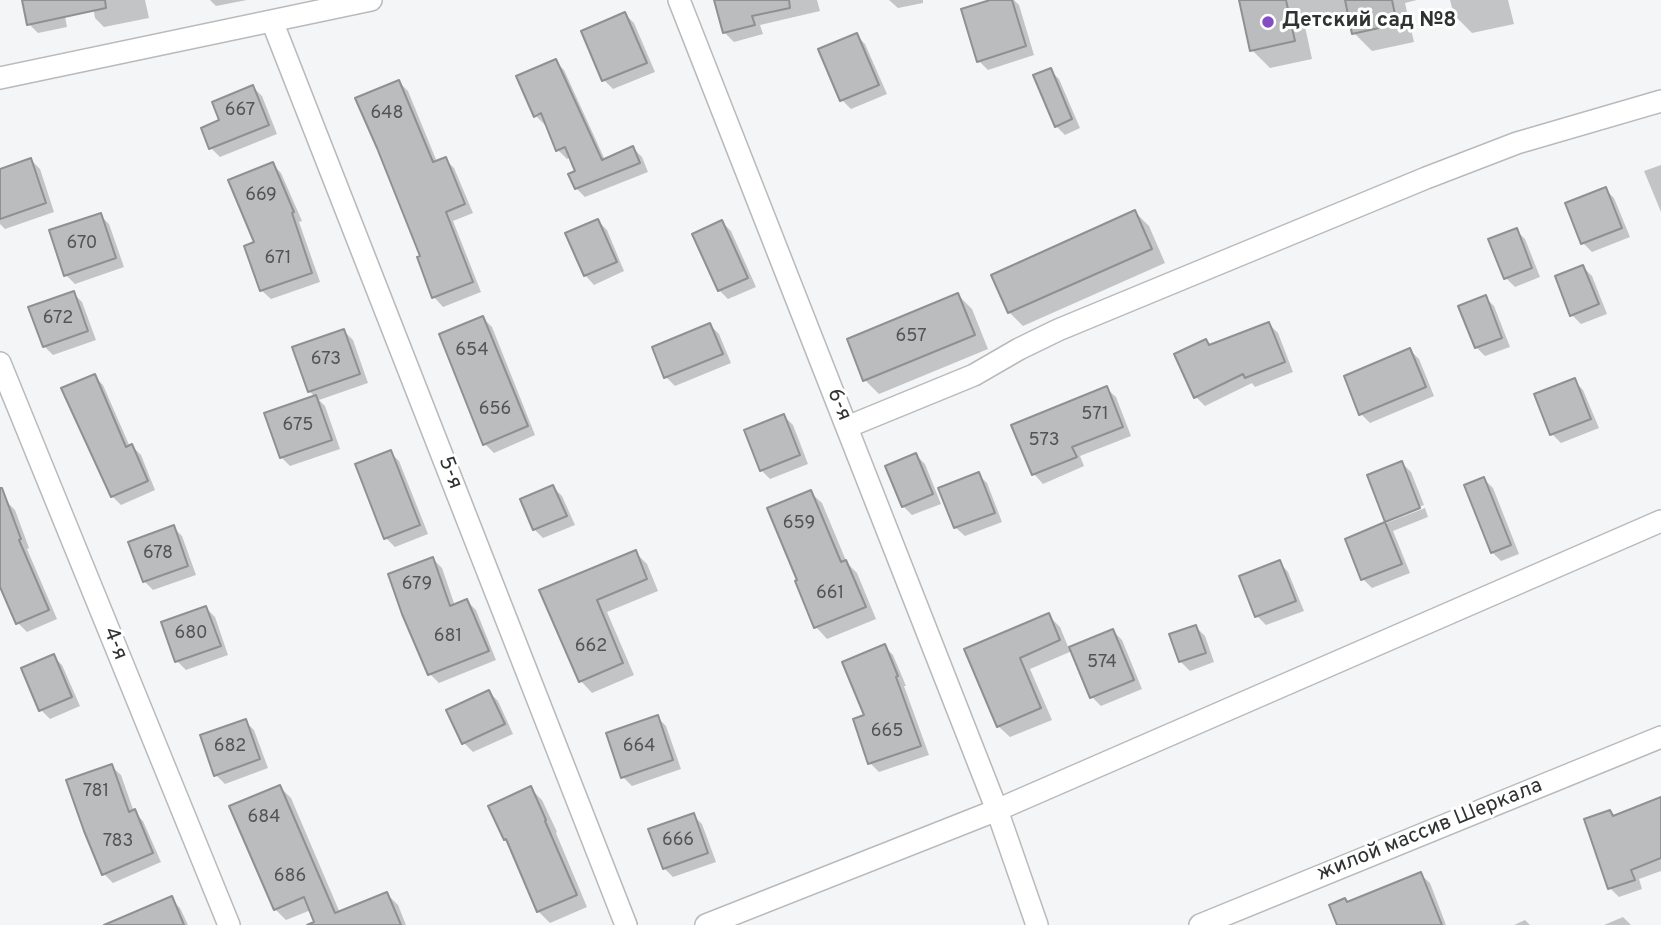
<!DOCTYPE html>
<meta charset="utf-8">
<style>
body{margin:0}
canvas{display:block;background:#f4f5f7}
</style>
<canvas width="1661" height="925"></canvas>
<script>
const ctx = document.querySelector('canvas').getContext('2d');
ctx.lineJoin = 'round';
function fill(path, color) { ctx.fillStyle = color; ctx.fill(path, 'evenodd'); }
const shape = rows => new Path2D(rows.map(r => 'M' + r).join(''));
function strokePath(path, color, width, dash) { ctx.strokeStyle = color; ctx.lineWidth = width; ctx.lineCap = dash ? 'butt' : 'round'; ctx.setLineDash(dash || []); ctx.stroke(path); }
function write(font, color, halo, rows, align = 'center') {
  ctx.font = font + ' Overpass,sans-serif'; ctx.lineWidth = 6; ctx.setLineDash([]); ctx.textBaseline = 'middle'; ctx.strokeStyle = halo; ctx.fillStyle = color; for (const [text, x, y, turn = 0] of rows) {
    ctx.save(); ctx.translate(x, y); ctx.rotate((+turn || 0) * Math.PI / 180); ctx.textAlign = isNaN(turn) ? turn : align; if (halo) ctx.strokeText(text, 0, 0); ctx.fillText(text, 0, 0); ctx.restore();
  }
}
fill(shape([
 [24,0,62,0,67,27,38,33,29,24],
 [92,0,145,0,149,18,104,27,95,18],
 [210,0,247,0,216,6],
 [715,0,817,0,820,11,760,25,763,34,734,42,725,33],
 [889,0,923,0,923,3,898,8],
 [996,0,1014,0,1019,5,1034,55,988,70,979,61],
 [1241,0,1417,0,1405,3,1414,42,1372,51,1354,33,1349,12,1304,22,1312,59,1270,68,1252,50],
 [1450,0,1508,0,1514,24,1472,33,1454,15],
 [625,14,634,23,655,72,613,89,604,80],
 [856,35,865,44,887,94,851,109,842,100],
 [555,61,564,70,605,160,633,148,642,157,648,172,585,197,576,188,578,172,571,157,567,159,558,150,547,124,545,125,536,116],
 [1050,70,1059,79,1080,128,1065,135,1056,126],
 [399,82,408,91,437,162,445,159,454,168,473,213,453,221,481,292,443,307,434,297,419,258,423,257],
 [253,87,262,96,277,134,220,157,211,148],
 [31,160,40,169,54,212,5,229,0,224,0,171],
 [272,164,281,173,302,221,299,222,320,282,271,299,261,290,257,243],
 [1661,165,1661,212,1644,171],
 [1605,189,1614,198,1630,237,1592,252,1583,243],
 [1135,212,1149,226,1165,263,1023,326,1009,312],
 [100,215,109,224,124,267,75,284,66,275],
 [598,221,607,230,624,271,594,285,585,275,567,234],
 [722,222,731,231,756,287,728,299,719,290],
 [1516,230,1525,239,1540,277,1515,287,1506,278],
 [1583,267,1592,276,1607,314,1581,324,1572,315],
 [73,293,82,302,96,340,53,355,44,346],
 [958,295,972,309,988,349,879,394,865,380],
 [1485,297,1494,306,1510,347,1485,356,1476,347],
 [483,318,492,327,535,435,494,453,485,444],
 [1269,324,1278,333,1293,372,1255,387,1252,383,1205,406,1196,397,1206,341,1211,346],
 [710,325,719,334,731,363,675,386,666,377],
 [344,331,353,340,368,383,319,400,325,406,340,449,290,466,281,457,315,397,309,391],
 [1410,350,1419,359,1434,396,1370,423,1361,414],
 [94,376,103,385,130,447,132,446,141,455,155,490,121,505,112,496],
 [1574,380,1583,390,1599,428,1561,443,1552,434,1537,395],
 [1106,388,1116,397,1131,436,1080,456,1084,466,1043,484,1034,474,1013,426],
 [784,416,793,425,808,464,770,479,761,470],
 [390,452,399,461,428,534,395,547,386,538],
 [916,455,925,464,941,504,912,515,903,506],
 [1402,463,1411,472,1424,505,1389,519,1389,522,1425,508,1428,517,1393,531,1410,573,1372,588,1363,579,1347,540,1388,523,1370,476],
 [978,474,987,483,1002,522,965,536,955,527],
 [1484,479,1493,488,1519,554,1501,561,1492,552,1466,486],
 [553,487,562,496,575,525,543,538,534,529],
 [810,492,822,503,847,563,857,573,876,619,827,639,816,627],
 [6,501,15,510,29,548,27,549,57,619,27,632,18,623,0,583,0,503],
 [173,527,182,536,196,575,153,590,144,581],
 [635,552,647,564,658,591,607,612,634,675,592,693,581,681,542,591],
 [433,559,442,568,455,606,467,601,476,610,496,660,439,683,430,674,404,613],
 [1279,562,1288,572,1304,611,1266,625,1257,616,1241,577],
 [206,608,215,617,228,655,186,670,177,661],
 [1048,615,1060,627,1069,649,1113,631,1122,640,1142,689,1101,706,1092,697,1072,651,1030,669,1052,720,1010,737,998,726,966,650],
 [1196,627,1205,636,1214,662,1190,671,1180,661],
 [884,646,893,655,906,686,904,686,929,755,879,772,870,763,866,716],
 [53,656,62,665,80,706,50,719,41,710,23,669],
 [489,692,498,701,513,734,473,752,464,743],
 [657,717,666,726,681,769,632,786,623,777],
 [245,721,254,730,268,768,225,784,216,775],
 [111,766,121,775,134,812,143,821,161,862,113,883,104,874],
 [280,787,291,798,340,913,387,894,398,905,406,925,317,925,311,910,286,920,275,909],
 [530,788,542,800,557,832,556,833,587,907,550,923,538,911,510,844,505,839],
 [1661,800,1661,871,1639,879,1642,889,1619,897,1610,888,1610,812,1615,817],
 [693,815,702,824,716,862,673,877,664,868],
 [1420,874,1430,883,1446,925,1339,925,1348,904],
 [171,899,180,908,188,925,126,925],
 [1623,917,1631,925,1604,925],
 [1525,920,1530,925,1514,925]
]), '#0003');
const building = shape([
 [22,0,105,0,106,8,27,25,22,0],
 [714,0,789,0,790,8,752,16,755,25,723,33,714,0],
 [990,0,1012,0,1026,46,977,62,961,9,990,0],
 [1239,0,1286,0,1295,41,1250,51,1239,0],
 [1345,0,1392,0,1397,24,1352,34,1345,0],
 [625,12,647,63,602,81,581,31,625,12],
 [857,33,879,85,840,101,818,49,857,33],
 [556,59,602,160,633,146,640,163,575,189,568,174,575,171,565,147,556,151,541,113,534,117,516,76,556,59],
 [1051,68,1072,119,1055,127,1033,75,1051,68],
 [399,80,433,162,446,157,465,204,446,212,473,282,432,298,417,257,420,256,377,148,355,98,399,80],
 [253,85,269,125,209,149,201,128,219,120,212,102,253,85],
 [31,158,46,203,0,219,0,169,31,158],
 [273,162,294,212,292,213,312,273,260,291,244,246,254,242,228,180,273,162],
 [1606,187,1622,228,1581,244,1565,203,1606,187],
 [1135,210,1152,249,1008,313,991,275,1135,210],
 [101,213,116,258,64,276,49,230,101,213],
 [598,219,617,262,584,276,565,233,598,219],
 [722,220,748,278,718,291,692,234,722,220],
 [1517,228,1532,268,1504,279,1488,239,1517,228],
 [1583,265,1599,304,1570,316,1555,276,1583,265],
 [74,291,88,331,43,347,28,307,74,291],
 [958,293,975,335,863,381,847,339,958,293],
 [1486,295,1502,338,1475,348,1458,306,1486,295],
 [483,316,528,426,483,445,439,334,483,316],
 [1269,322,1285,362,1245,378,1243,374,1194,398,1174,354,1206,339,1209,345,1269,322],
 [710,323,723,354,664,378,652,347,710,323],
 [344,329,360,374,308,392,292,347,344,329],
 [1410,348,1426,387,1359,415,1344,376,1410,348],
 [95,374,126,447,132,444,148,481,111,497,61,388,95,374],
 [1575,378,1591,419,1550,435,1534,394,1575,378],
 [1107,386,1123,427,1072,447,1077,457,1032,475,1011,425,1107,386],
 [316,395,332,440,280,458,264,413,316,395],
 [784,414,800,455,760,471,744,430,784,414],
 [391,450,420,525,384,539,355,464,391,450],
 [916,453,933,494,902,507,885,466,916,453],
 [1402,461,1420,508,1385,522,1367,475,1402,461],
 [979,472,995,513,954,528,938,488,979,472],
 [1484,477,1511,545,1491,553,1464,485,1484,477],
 [553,485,567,516,533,530,520,499,553,485],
 [0,488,2,488,21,539,19,540,49,610,16,624,0,587,0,488],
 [811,490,841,562,846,560,866,607,814,628,795,581,797,580,767,508,811,490],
 [1385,522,1402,564,1361,580,1345,539,1385,522],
 [174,525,188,566,143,582,128,542,174,525],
 [636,550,647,579,597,600,623,663,579,682,539,590,636,550],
 [433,557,450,606,467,599,489,651,428,675,402,614,388,574,433,557],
 [1280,560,1296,601,1255,617,1239,576,1280,560],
 [206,606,221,646,175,662,161,622,206,606],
 [1049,613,1060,640,1020,658,1041,708,997,727,964,649,1049,613],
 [1196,625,1206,653,1179,662,1169,634,1196,625],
 [1113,629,1134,680,1090,698,1069,647,1113,629],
 [885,644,898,676,896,677,921,746,868,764,853,719,864,715,842,662,885,644],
 [54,654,72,697,39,711,21,668,54,654],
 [489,690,505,724,462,744,446,710,489,690],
 [658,715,673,760,621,778,606,733,658,715],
 [246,719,260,759,214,776,200,735,246,719],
 [112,764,129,812,135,809,153,853,102,875,84,831,66,780,112,764],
 [280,785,335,913,387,892,401,925,307,925,314,922,304,897,274,910,229,806,280,785],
 [531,786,546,820,545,821,577,895,537,912,506,839,504,840,488,806,531,786],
 [1661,797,1661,858,1631,870,1635,880,1608,889,1584,819,1610,810,1613,816,1661,797],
 [694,813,708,853,663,869,648,829,694,813],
 [1421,872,1442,925,1337,925,1329,905,1345,898,1347,902,1421,872],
 [172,896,184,925,104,925,172,896]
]);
fill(building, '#bbbcbd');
strokePath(building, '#8f9092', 2);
const street = shape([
 [679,0,997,810,1037,925],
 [272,21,626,925],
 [0,78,371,0],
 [0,363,229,925],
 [847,427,974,375,1019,349,1058,330,1426,178,1517,143,1661,101],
 [706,925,997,810,1661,521],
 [1200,925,1661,737]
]);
strokePath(street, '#b9babc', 24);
strokePath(street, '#fff', 21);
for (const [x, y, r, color] of [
 [1268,22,7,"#834dc4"]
]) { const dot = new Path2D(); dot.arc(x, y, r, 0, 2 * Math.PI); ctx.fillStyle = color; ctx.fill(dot); strokePath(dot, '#fff', 2.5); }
write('18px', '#535454', null, [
 ["667",240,111],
 ["648",387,114],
 ["669",261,196],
 ["670",82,244],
 ["671",278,259],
 ["672",58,319],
 ["657",911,337],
 ["654",472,351],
 ["673",326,360],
 ["656",495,410],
 ["571",1095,415],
 ["675",298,426],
 ["573",1044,441],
 ["659",799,524],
 ["678",158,554],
 ["679",417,585],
 ["661",830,594],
 ["680",191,634],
 ["681",448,637],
 ["662",591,647],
 ["574",1102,663],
 ["665",887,732],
 ["682",230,747],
 ["664",639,747],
 ["781",96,792],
 ["684",264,818],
 ["666",678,841],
 ["783",118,842],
 ["686",290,877]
]);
write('bold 21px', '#303131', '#fff', [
 ["Детский сад №8",1282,22]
], 'left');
write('21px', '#303131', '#fff', [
 ["6-я",838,405,68],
 ["5-я",449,473,69],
 ["4-я",114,644,68],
 ["жилой массив Шеркала",1430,831,-22]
]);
</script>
